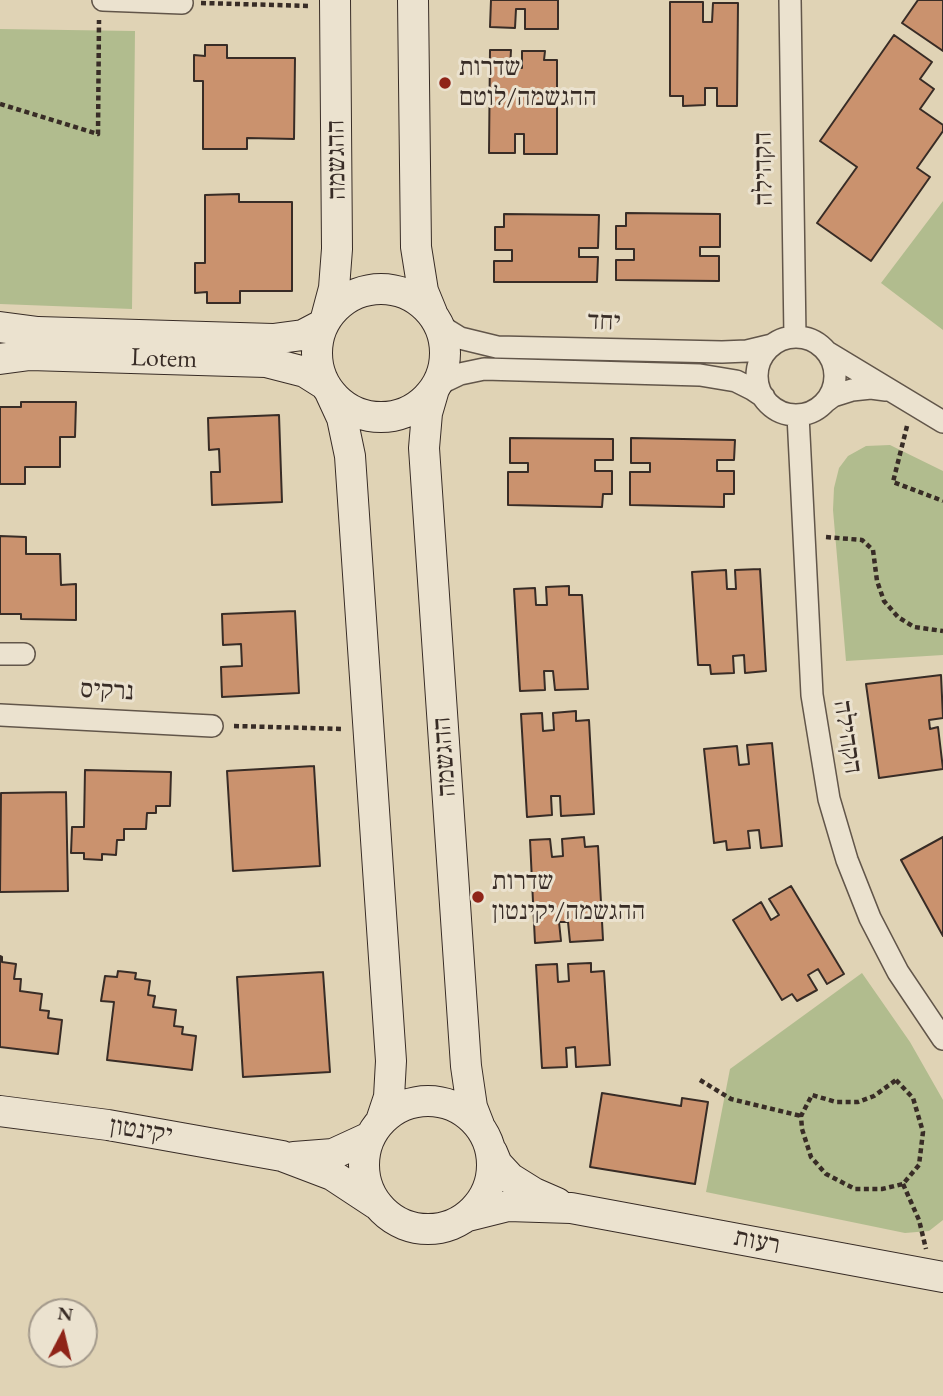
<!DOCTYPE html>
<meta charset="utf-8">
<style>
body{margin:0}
#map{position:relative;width:943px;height:1396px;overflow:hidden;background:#e0d3b5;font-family:"EB Garamond",serif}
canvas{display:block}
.north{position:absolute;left:28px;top:1298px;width:70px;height:70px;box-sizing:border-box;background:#ebe2cf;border:2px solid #a3998b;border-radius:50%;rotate:7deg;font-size:19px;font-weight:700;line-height:28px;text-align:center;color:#382c26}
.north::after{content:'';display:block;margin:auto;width:24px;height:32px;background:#8f2418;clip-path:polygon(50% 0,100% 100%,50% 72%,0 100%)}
</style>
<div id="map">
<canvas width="943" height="1396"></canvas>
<div class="north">N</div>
</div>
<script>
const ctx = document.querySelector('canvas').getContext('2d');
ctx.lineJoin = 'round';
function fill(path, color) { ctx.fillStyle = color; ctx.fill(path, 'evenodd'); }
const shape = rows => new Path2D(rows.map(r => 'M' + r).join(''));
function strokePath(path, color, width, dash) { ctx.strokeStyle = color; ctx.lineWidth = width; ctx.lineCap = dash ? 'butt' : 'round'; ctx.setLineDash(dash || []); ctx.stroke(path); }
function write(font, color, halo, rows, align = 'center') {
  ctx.font = font + ' "EB Garamond","Frank Ruhl Libre",serif'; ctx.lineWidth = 6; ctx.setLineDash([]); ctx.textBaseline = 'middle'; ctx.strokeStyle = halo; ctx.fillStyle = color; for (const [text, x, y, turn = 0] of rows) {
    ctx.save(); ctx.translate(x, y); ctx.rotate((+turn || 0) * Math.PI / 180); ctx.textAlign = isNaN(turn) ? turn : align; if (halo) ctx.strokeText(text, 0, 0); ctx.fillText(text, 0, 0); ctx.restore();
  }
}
fill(shape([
 [0,29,135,31,132,309,0,304],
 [943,201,943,330,881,283],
 [890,445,943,471,943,655,846,661,833,510,834,488,839,468,848,456,866,446],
 [862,973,910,1042,943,1100,943,1220,929,1231,905,1233,706,1192,730,1069]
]), '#b1bc8e');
const building = shape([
 [491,0,558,0,558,29,525,29,525,9,516,9,515,28,490,27,491,0],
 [918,0,943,0,943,51,902,23,918,0],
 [670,2,703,2,703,22,712,22,713,3,738,3,737,106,717,106,717,88,705,88,705,105,683,106,683,96,670,96,670,2],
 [894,35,932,62,920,79,934,89,920,109,943,125,943,131,917,168,930,177,871,261,817,223,857,167,820,141,894,35],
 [205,45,227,45,227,58,295,58,294,139,247,138,247,149,203,149,203,81,194,81,194,55,205,56,205,45],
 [490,50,511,50,510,68,522,68,522,51,545,51,544,60,557,60,557,154,524,154,524,134,515,134,515,153,489,153,490,50],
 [239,194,239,202,292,202,292,291,240,291,240,303,207,303,207,292,195,293,195,263,205,263,205,195,239,194],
 [626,213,720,214,720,247,700,247,700,256,719,256,719,281,616,280,616,260,634,260,634,249,616,249,616,226,626,226,626,213],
 [504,214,599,215,598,248,579,248,579,257,598,257,597,282,494,282,494,261,512,261,512,250,495,250,495,227,504,227,504,214],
 [21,402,76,402,75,437,60,437,60,467,25,467,25,484,0,484,0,407,21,407,21,402],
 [279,415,282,502,212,505,211,472,220,472,219,449,209,450,208,418,279,415],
 [510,438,613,439,613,460,595,460,595,471,612,471,612,494,603,494,602,507,508,505,508,472,528,472,528,463,510,463,510,438],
 [631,438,735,440,734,460,717,460,717,471,734,471,734,494,724,494,724,507,630,505,630,472,650,472,650,463,631,463,631,438],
 [0,536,26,537,26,554,60,554,61,585,76,584,76,620,21,619,21,614,0,614,0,536],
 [760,569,766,671,745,673,744,655,733,656,734,673,711,674,710,665,698,665,692,572,726,570,727,589,736,589,735,570,760,569],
 [569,586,569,595,582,595,588,689,555,690,553,671,544,671,545,690,520,691,514,589,535,588,536,605,547,605,546,587,569,586],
 [295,611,299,693,222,697,221,667,242,666,241,644,223,645,222,614,295,611],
 [941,675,943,718,929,720,930,729,938,727,943,769,879,778,866,684,941,675],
 [576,711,576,721,589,720,594,814,561,816,560,796,551,796,552,815,527,817,521,714,542,713,543,731,554,730,553,713,576,711],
 [772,743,782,846,761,848,759,830,748,831,750,848,727,850,726,841,714,843,704,749,737,746,739,765,749,764,747,745,772,743],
 [314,766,320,866,233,871,227,771,314,766],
 [85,770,171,772,170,806,156,806,156,813,147,813,146,829,124,829,124,840,117,840,116,855,102,854,102,860,84,859,84,853,71,853,72,827,84,827,85,770],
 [66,792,68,891,0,892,1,793,66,792],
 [584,837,585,847,598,846,603,940,570,942,568,922,559,922,561,941,535,943,530,840,550,839,552,857,563,856,562,839,584,837],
 [943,837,943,936,901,860,943,837],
 [791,886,844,974,827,984,818,969,808,975,817,990,797,1001,792,994,782,1000,733,920,761,902,771,920,779,915,769,899,791,886],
 [0,956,2,957,2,962,16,964,14,979,21,979,20,991,42,994,40,1010,49,1011,48,1018,62,1020,58,1054,0,1047,0,956],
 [591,963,591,972,604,971,610,1065,576,1067,575,1047,566,1048,567,1067,542,1068,536,965,557,964,558,982,569,981,568,964,591,963],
 [118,971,136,973,135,979,150,981,148,995,155,996,153,1007,176,1010,174,1026,183,1027,182,1034,196,1036,192,1070,107,1060,114,1002,101,1001,105,976,117,977,118,971],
 [323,972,330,1072,243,1077,237,977,323,972],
 [602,1093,681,1106,682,1098,708,1102,695,1184,590,1167,602,1093]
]);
fill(building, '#ca926e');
strokePath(building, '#382c26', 2);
const street = shape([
 [103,0,182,3],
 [790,0,795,337],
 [439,325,460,338,497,347,722,352,747,351,772,345],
 '757 376a39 39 0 1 1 78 0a39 39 0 1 1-78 0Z',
 [827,352,943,422],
 [437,385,460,374,484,369,700,375,736,381,752,389,764,397],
 [825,402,833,396,852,390,871,388,886,390],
 [798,415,812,695,829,799,847,860,870,918,898,972,943,1039],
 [0,654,24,654],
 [0,715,212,726]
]);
const secondary = shape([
 [413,0,416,247,423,291,432,313],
 '317 353a64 64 0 1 1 128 0a64 64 0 1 1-128 0Z',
 [326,318,334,288,337,249,335,0],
 [0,327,38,332,273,339,303,335,322,325],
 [0,359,30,355,266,362,305,372,324,384],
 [434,389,427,413,424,448,466,1066,472,1107,479,1125],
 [330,392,342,418,350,456,391,1061,389,1097,381,1121],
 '364 1165a64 64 0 1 1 128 0a64 64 0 1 1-128 0Z',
 [0,1111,108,1125,282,1156,332,1175,376,1204],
 [492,1152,497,1164,510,1178,534,1193,557,1203],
 [294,1157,333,1154,370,1137],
 [468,1216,508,1206,571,1208,943,1277]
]);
strokePath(street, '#62564a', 24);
strokePath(secondary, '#382c26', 32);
strokePath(shape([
 [201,3,311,6],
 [0,104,98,134,99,20],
 [907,426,893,482,943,501],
 [826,537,862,540,873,550,877,581,884,601,898,617,914,627,943,631],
 [234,726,344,729],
 [700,1080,731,1099,801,1116],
 [896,1080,913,1098,923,1132,919,1165,903,1184,882,1189,855,1189,826,1174,811,1157,802,1129,801,1116,812,1095,836,1102,858,1102,874,1096,896,1080],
 [903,1184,919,1220,926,1249]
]), '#382c26', 4.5, [5, 3.5]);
strokePath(street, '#ebe2cf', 21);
strokePath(secondary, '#ebe2cf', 30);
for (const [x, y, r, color] of [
 [445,83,7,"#8f2418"],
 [478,897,7,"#8f2418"]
]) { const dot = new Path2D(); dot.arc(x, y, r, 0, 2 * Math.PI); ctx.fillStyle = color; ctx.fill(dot); strokePath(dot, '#ebe2cf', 2.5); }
write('26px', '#382c26', '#ebe2cf', [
 ["שדרות",459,68],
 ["ההגשמה/לוטם",459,98],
 ["שדרות",492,882],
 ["ההגשמה/יקינטון",492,912]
], 'left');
write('26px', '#382c26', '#ebe2cf', [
 ["ההגשמה",337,160,-91],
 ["הקהילה",764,169,-91],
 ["יחד",604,322,2],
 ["Lotem",164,359,2],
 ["נרקיס",107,691,3],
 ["הקהילה",847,737,81],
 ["ההגשמה",445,757,-94],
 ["יקינטון",141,1131,9],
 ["רעות",757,1242,11]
]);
</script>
